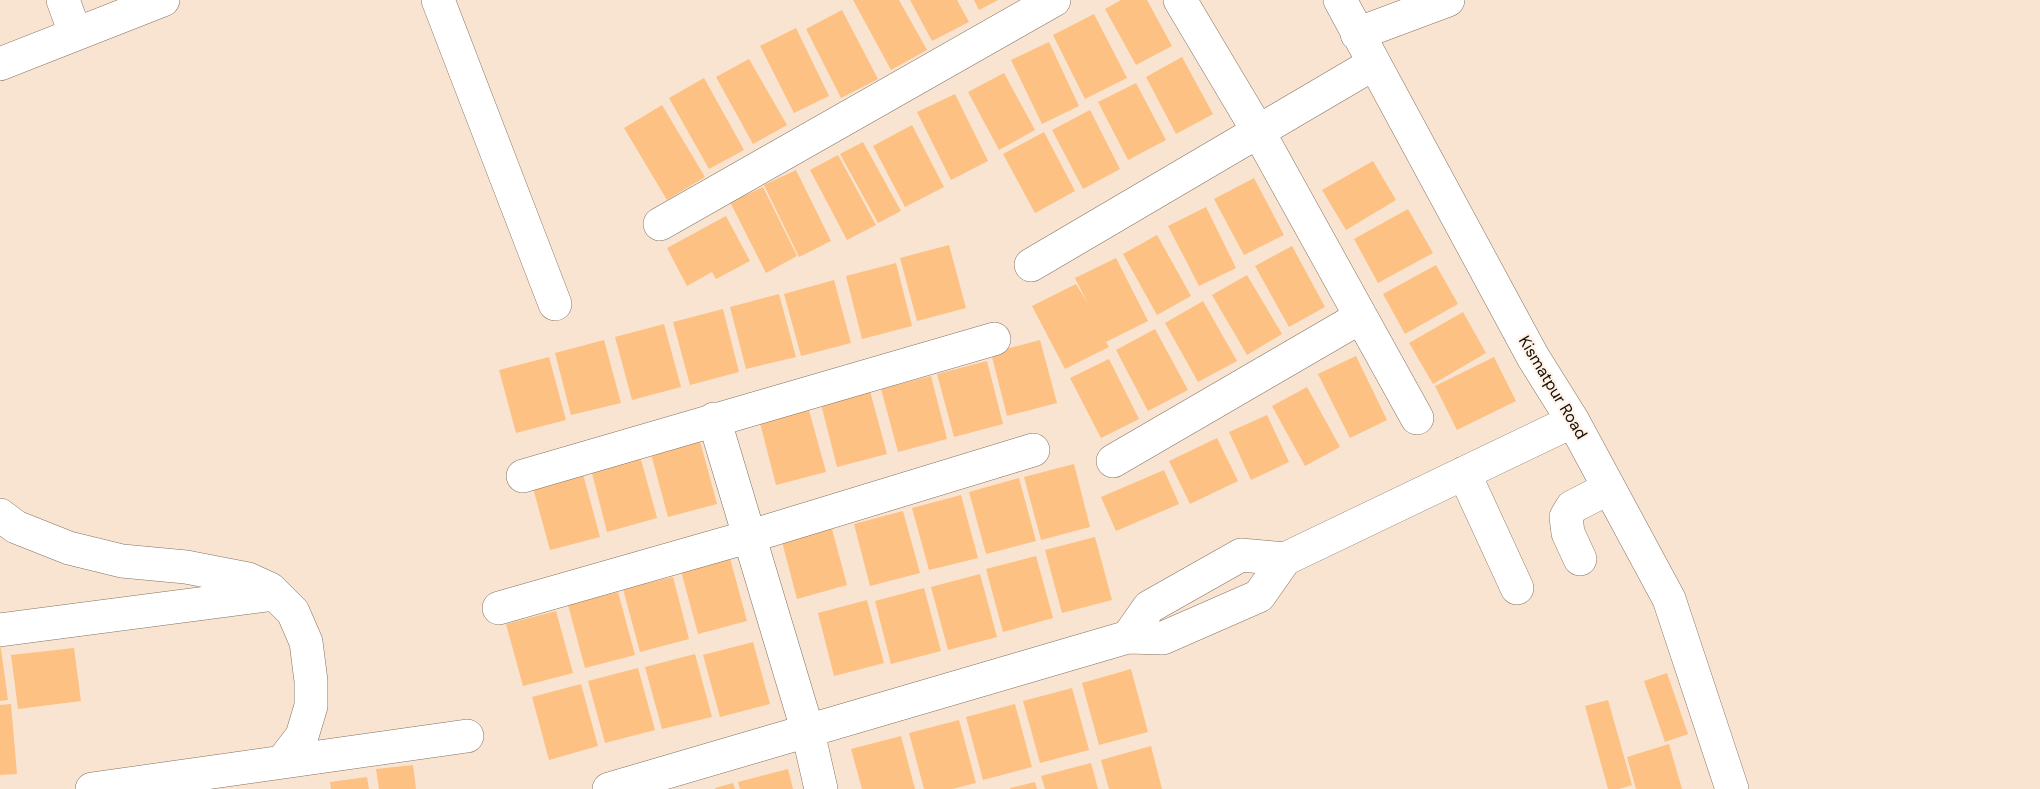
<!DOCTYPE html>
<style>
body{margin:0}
canvas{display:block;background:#f8e4d0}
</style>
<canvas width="2040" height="789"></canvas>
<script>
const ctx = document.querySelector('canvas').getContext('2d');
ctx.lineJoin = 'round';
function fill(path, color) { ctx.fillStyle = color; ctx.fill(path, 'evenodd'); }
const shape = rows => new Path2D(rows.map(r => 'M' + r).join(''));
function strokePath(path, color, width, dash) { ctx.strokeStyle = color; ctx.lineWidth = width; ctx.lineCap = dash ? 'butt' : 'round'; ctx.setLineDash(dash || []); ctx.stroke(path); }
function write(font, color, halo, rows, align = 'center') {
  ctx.font = font + ' "DM Sans",sans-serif'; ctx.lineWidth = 4.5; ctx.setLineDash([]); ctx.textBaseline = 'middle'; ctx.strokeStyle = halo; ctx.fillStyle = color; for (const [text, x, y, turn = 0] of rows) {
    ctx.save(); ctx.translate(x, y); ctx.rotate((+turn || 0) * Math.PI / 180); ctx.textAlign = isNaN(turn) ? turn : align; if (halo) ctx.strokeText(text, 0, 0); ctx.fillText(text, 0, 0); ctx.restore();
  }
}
fill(shape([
 [853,0,899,0,927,50,891,70],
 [910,0,957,0,969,22,932,41],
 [974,0,998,0,979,10],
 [1121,0,1147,0,1172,46,1136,65,1105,9],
 [842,10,878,79,841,98,806,29],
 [1094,14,1127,78,1085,99,1053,35],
 [796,28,829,96,794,113,760,46],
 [1049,42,1079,106,1042,124,1011,60],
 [1182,57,1213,114,1176,134,1146,77],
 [749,59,787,125,753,144,716,77],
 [1004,73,1035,130,999,150,968,92],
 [704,78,744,150,709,169,669,98],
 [1136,83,1166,140,1128,160,1098,102],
 [955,94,988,161,951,180,917,112],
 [662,105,705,177,667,200,624,128],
 [1090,110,1120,169,1083,189,1052,130],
 [912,125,944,187,905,207,873,146],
 [1044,132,1075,191,1035,213,1003,154],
 [863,142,901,211,878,223,840,154],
 [838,155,876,225,847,240,810,170],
 [1373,161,1396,200,1346,230,1322,190],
 [796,170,831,241,799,257,764,185],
 [1254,178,1284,235,1244,255,1214,199],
 [763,187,797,256,766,273,730,202],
 [1206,207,1236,268,1199,286,1168,226],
 [1408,209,1433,253,1378,283,1354,239],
 [726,216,750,261,716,279,712,272,687,286,667,248],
 [1157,235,1191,296,1157,315,1123,254],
 [949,245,966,308,917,321,900,258],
 [1292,246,1325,307,1289,327,1255,266],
 [1116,258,1148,321,1106,342,1109,347,1065,369,1032,306,1076,284,1088,304,1075,278],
 [896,263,912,326,862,339,846,276],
 [1436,265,1458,304,1405,334,1383,294],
 [1247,275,1282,334,1247,355,1212,295],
 [834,280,851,343,801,356,784,294],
 [779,294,796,357,746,369,730,307],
 [1203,301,1237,361,1198,382,1165,323],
 [723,309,739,372,690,385,673,322],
 [1463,312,1486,353,1433,384,1409,343],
 [664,324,681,387,632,400,615,337],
 [1155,329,1188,390,1148,411,1116,350],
 [604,340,621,403,571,415,555,353],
 [1040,340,1057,403,1007,416,991,353],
 [1356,356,1387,420,1350,438,1318,374],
 [549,357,566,420,516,433,499,370],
 [1494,357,1516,401,1457,430,1435,386],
 [1109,359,1139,419,1101,438,1070,378],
 [987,361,1003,424,954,437,937,374],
 [931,376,947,439,898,452,881,389],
 [1307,387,1340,447,1305,466,1272,406],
 [870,391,887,454,837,467,821,404],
 [809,410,826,472,776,485,760,423],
 [1267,415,1289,462,1251,480,1229,432],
 [1217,438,1238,481,1190,504,1169,461],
 [700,441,717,504,668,517,651,454],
 [640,456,657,518,607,532,591,469],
 [1074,464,1090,527,1041,540,1024,477],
 [1164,470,1179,504,1116,531,1101,497],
 [583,474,600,537,550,550,533,488],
 [1019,478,1036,541,986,554,969,492],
 [961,495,978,558,929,570,912,508],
 [903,511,920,573,870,586,854,524],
 [831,525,847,585,797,599,781,538],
 [1095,537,1112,600,1062,613,1045,550],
 [1036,556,1053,618,1003,632,986,569],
 [730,558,747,621,698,634,681,571],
 [980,574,997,637,948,650,931,587],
 [673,577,689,639,640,652,623,589],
 [924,588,941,651,891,664,875,601],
 [618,592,635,655,585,668,568,605],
 [867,600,884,663,834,676,818,613],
 [556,611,573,673,523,686,506,624],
 [0,642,8,700,0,701],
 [753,642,770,704,720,717,703,655],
 [74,648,81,701,18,709,11,655],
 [695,654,712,717,662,729,645,667],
 [638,668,655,730,605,743,588,681],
 [1131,669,1148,732,1099,745,1082,683],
 [1667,673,1688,734,1665,742,1644,681],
 [581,684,598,746,549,760,532,697],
 [1072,688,1089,750,1040,763,1023,701],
 [1608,700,1632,785,1619,789,1608,789,1585,706],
 [11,704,17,774,0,775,0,705],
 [1015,704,1032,767,983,780,966,717],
 [959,720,976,783,952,789,924,789,909,733],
 [901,736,915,789,862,789,851,749],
 [1669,744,1682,789,1636,789,1627,757],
 [1151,746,1162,789,1109,789,1101,760],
 [1091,763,1098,789,1045,789,1041,776],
 [413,765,416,789,379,789,376,769],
 [788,769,793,789,740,789,738,782],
 [367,777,369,789,331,789,330,782],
 [1035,782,1037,789,1010,789,1010,788],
 [733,783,735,789,715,789,715,788]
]), '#fdc184');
const minor = shape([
 [63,0,75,33],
 [438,0,555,304],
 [1180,0,1258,131,1417,418],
 [1340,0,1533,357,1573,421,1669,599,1732,789],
 [1357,34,1448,0],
 [0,64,163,0],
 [660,224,1054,0],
 [1031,265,1373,64],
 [714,419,808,732,821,789],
 [1113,461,1359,318],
 [1464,473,1517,588],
 [523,476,994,339],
 [0,515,16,527,69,548,122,561,186,567,248,579,270,589,293,612,306,642,311,681,311,706,302,736,282,762],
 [1285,559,1241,555,1149,607,1128,637,1163,638,1259,596,1285,559,1573,421],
 [1580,559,1568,533,1566,517,1572,507,1609,488],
 [499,608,751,536,1033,450],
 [0,630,275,594],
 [92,789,467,736],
 [609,789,1128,637]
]);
strokePath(minor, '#847261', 34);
strokePath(minor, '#fff', 33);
write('16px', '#150e08', '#fff2e7', [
 ["Kismatpur Road",1552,388,59]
]);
</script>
